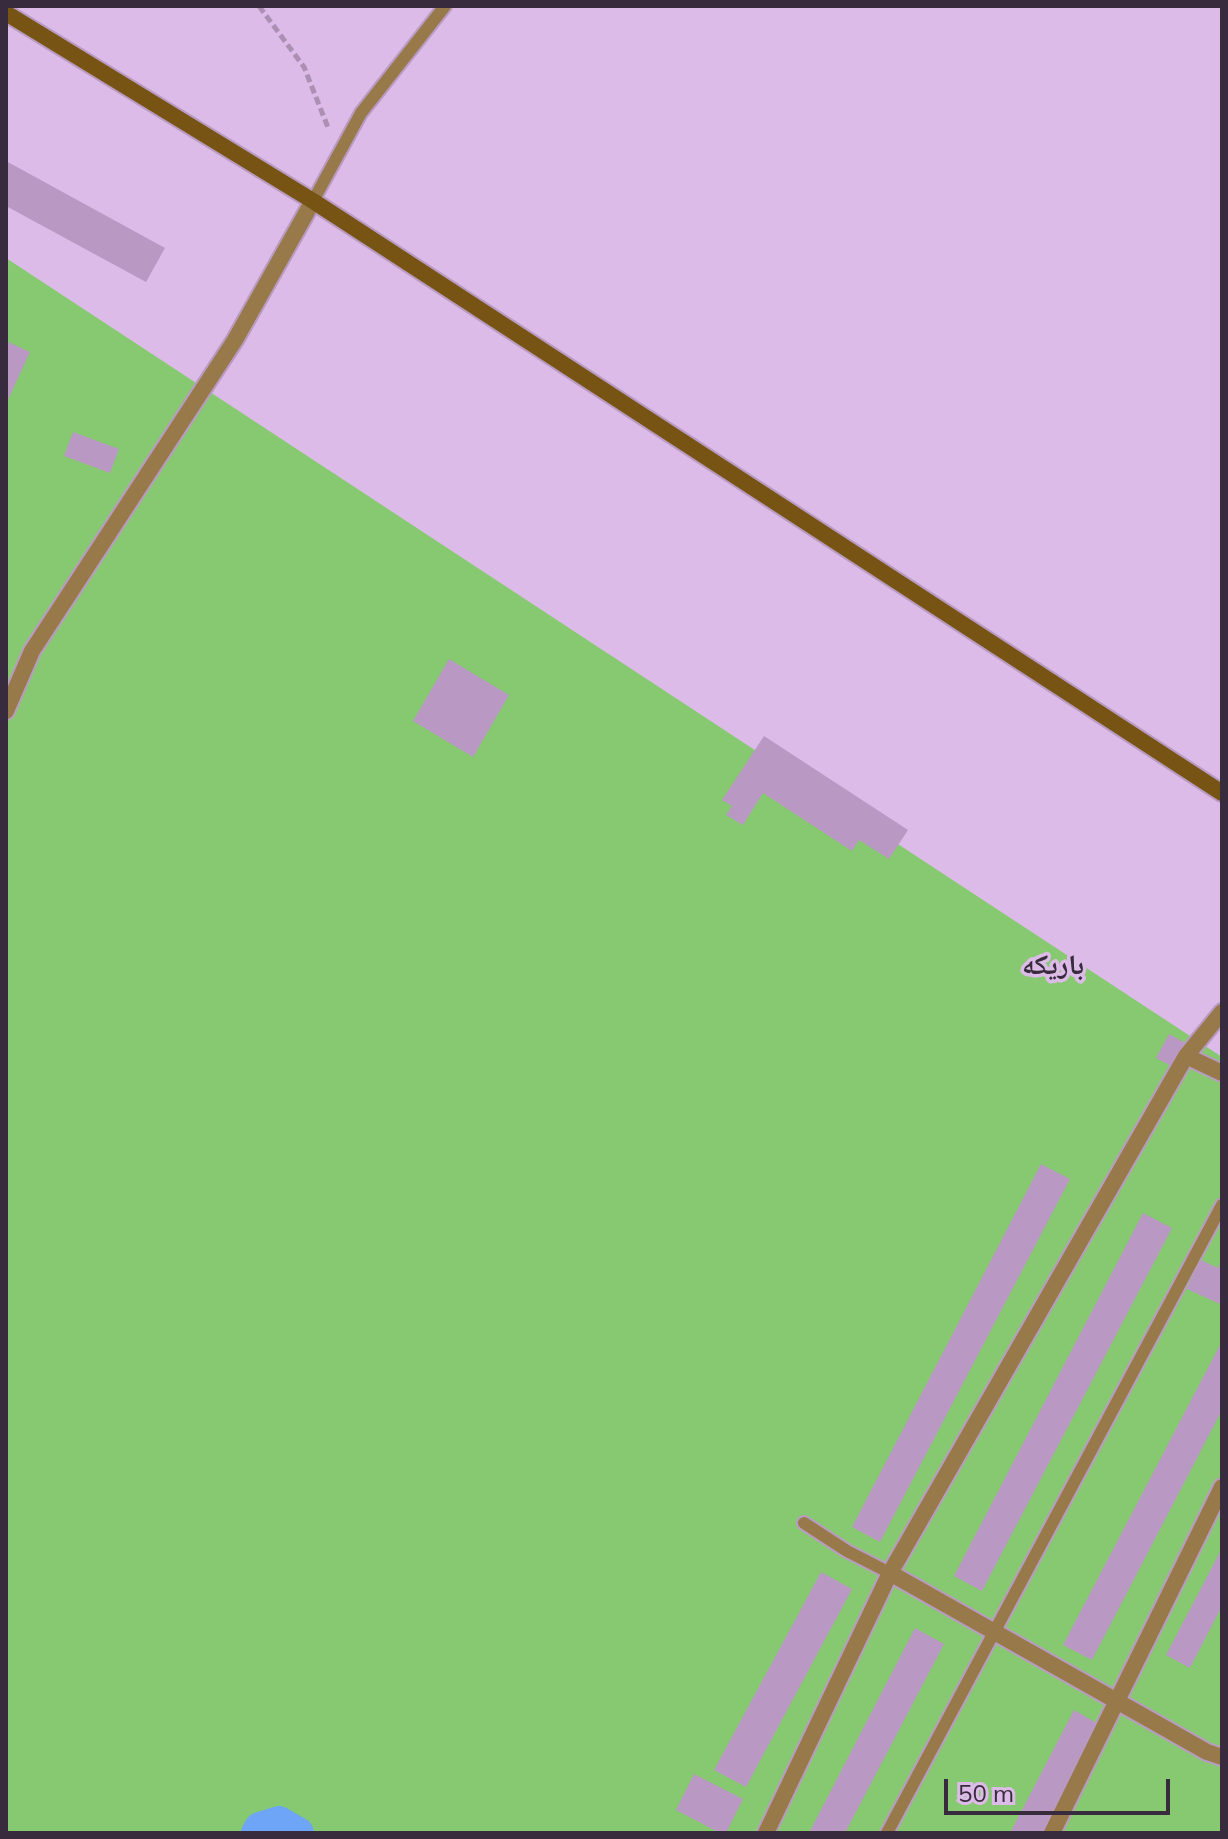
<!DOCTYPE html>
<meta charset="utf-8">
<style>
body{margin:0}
#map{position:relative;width:1228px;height:1839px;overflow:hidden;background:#ddbbe8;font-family:Mulish,sans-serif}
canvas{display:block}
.frame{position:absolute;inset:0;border:8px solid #382b3d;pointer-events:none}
.scale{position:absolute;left:944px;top:1779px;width:226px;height:36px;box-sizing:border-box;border:4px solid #382b3d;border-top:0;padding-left:10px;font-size:24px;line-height:28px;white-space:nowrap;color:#382b3d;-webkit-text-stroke:6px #ddbbe8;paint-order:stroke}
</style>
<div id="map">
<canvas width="1228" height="1839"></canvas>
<div class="frame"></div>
<div class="scale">50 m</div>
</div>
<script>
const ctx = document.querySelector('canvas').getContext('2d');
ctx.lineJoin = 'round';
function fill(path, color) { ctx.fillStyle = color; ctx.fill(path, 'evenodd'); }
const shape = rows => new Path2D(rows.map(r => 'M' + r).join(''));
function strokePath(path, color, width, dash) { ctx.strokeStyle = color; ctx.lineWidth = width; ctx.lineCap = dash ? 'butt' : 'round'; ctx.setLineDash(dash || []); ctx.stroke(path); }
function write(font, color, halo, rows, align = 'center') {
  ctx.font = font + ' Mulish,"Noto Naskh Arabic",sans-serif'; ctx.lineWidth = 7; ctx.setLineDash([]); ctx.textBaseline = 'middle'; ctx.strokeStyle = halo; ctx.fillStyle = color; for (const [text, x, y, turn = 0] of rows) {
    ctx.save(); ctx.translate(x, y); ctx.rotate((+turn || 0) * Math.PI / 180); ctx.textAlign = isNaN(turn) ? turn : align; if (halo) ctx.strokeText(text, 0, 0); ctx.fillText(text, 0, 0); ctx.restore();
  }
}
fill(shape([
 [6,258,1222,1057,1222,1833,6,1833]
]), '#87c970');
strokePath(shape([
 [257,1833,260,1828,279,1822,298,1833]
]), '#6ea5f7', 32);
fill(shape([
 [6,161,165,248,146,282,6,206],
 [6,341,30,352,6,404],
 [73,432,119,449,110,473,64,456],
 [449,659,509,695,473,757,413,721],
 [764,736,908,830,889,859,859,840,852,851,763,793,743,825,726,815,732,806,722,800],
 [1169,1034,1189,1045,1177,1069,1156,1058],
 [1041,1164,1070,1179,880,1542,852,1527],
 [1143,1213,1172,1228,982,1591,954,1576],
 [1222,1259,1220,1304,1187,1289,1201,1260,1218,1268],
 [1222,1341,1222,1410,1092,1660,1063,1645],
 [1222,1548,1222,1606,1190,1668,1166,1655],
 [821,1572,852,1589,746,1787,714,1770],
 [915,1628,944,1644,845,1833,809,1833],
 [1074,1710,1102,1726,1046,1833,1010,1833],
 [694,1774,743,1799,726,1833,720,1833,676,1810]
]), '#b998c3');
const service = shape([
 [313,201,361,113,445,6],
 [804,1523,847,1551,890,1573],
 [887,1833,1222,1205]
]);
const minor = shape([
 [6,711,32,651,235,340,313,201],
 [1186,1056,1222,1073],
 [890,1573,1207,1752,1222,1757],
 [766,1833,890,1573,1186,1056,1222,1012],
 [1052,1833,1222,1487]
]);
const secondary = shape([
 [6,13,313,201,1222,793]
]);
strokePath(service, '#b99bc2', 16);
strokePath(minor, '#b99bc2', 20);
strokePath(secondary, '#b99bc2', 20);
strokePath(shape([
 [259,6,304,67,329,130]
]), '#ab90b4', 5, [8, 4]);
strokePath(service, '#98794a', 12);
strokePath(minor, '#98794a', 16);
strokePath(secondary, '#775413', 16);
write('bold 28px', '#382b3d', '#ddbbe8', [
 ["باریکە",1053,966]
]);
</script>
